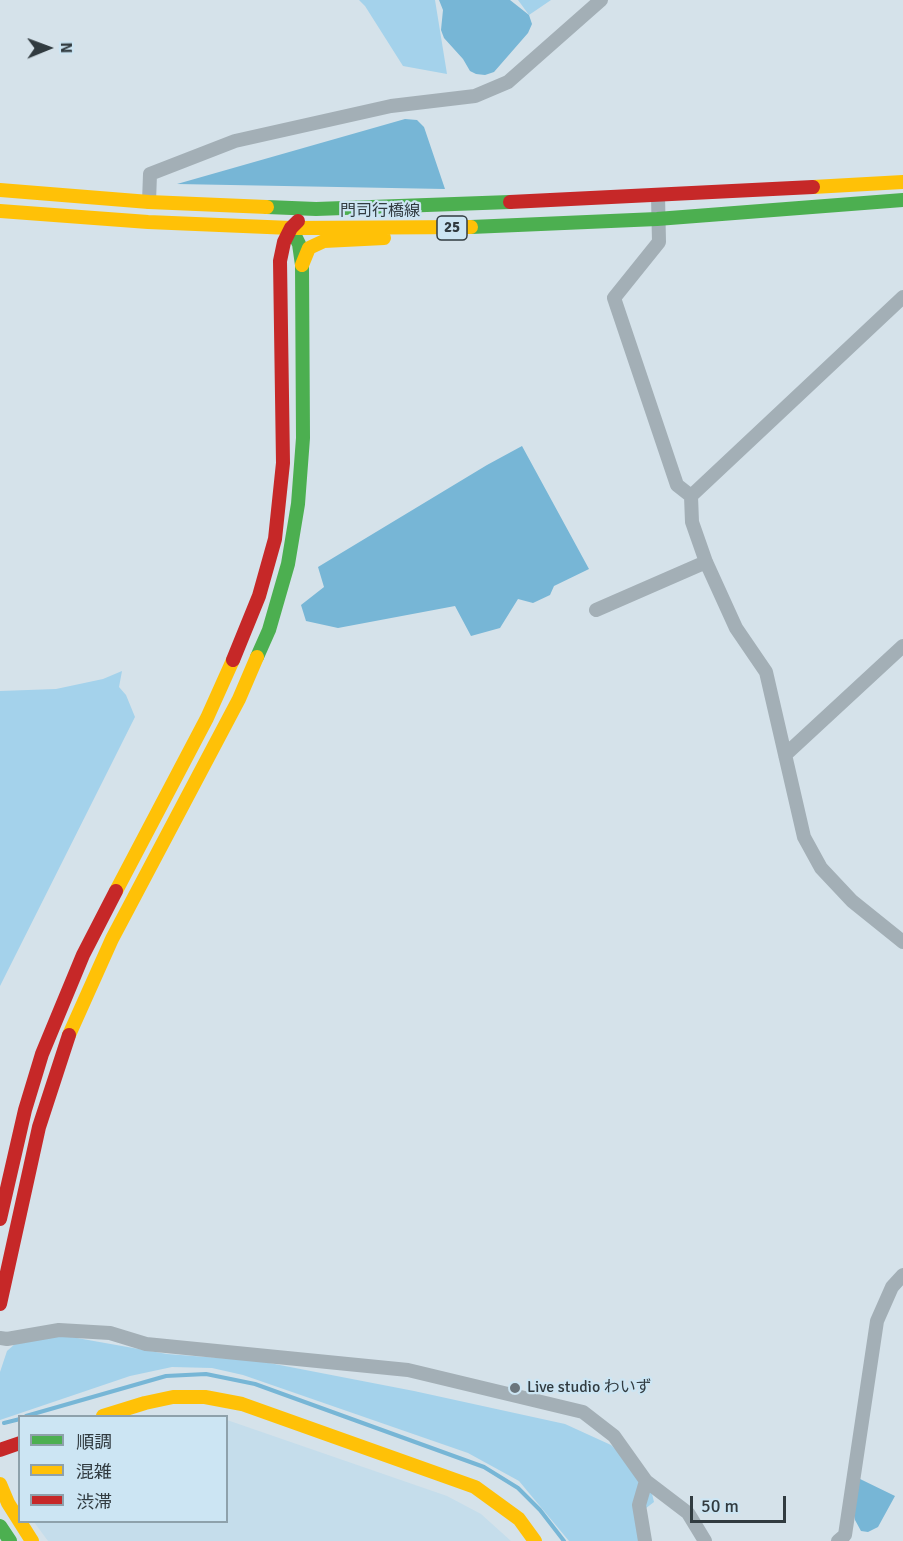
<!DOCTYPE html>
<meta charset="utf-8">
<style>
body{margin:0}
#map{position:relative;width:903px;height:1541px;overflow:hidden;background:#d5e2ea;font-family:Signika,"Noto Sans JP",sans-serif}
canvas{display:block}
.legend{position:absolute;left:18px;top:1415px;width:210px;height:108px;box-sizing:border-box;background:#cce5f3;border:2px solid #8ea1ab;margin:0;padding:8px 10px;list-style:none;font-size:18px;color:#313b40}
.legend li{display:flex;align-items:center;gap:12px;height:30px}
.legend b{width:30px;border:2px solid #8ea1ab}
.north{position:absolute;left:18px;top:18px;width:60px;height:60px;-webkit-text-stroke:4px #cce5f3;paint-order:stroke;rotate:89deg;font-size:16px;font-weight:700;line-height:24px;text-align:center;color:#313b40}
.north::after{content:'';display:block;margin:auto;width:21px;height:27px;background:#313b40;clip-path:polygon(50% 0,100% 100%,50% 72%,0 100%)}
.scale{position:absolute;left:690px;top:1496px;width:96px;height:27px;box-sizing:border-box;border:3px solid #313b40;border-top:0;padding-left:8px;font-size:18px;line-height:21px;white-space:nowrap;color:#313b40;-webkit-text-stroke:4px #cce5f3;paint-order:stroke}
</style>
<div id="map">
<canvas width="903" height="1541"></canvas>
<ul class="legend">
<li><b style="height:8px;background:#4caf50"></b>順調</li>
<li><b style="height:8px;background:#ffc107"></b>混雑</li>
<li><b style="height:8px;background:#c62828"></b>渋滞</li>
</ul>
<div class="north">N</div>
<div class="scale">50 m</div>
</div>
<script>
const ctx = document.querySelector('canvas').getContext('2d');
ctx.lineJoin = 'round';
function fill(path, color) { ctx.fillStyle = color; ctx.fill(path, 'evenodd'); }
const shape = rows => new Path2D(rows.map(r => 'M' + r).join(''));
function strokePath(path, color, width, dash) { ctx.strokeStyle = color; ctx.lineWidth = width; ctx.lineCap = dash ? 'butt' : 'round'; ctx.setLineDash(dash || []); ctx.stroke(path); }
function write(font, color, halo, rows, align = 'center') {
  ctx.font = font + ' Signika,"Noto Sans JP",sans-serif'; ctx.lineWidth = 4.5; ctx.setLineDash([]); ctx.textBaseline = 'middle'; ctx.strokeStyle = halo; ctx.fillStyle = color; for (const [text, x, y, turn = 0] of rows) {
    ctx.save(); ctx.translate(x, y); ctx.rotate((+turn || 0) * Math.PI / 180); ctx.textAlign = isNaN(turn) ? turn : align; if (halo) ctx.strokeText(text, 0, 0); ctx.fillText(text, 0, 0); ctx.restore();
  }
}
fill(shape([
 [227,1420,447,1496,481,1514,511,1541,48,1541,34,1522,226,1522]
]), '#c5ddeb');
fill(shape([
 [359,0,435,0,447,74,403,66,365,6],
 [518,0,551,0,529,15],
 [122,671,119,687,126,695,135,717,0,986,0,691,56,689,103,679],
 [60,1335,167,1354,259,1361,414,1391,565,1424,611,1445,649,1481,654,1502,637,1515,640,1541,569,1541,519,1481,468,1453,243,1375,212,1368,172,1367,130,1376,0,1420,0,1372,7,1351,16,1343]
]), '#a4d2eb');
fill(shape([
 [439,0,510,0,529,15,532,24,528,33,494,72,485,75,476,74,470,71,463,59,444,38,441,30,443,10],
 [405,119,417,120,424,127,445,189,177,184],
 [522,446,589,569,554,586,550,595,533,603,518,599,500,628,471,636,455,606,338,628,306,621,301,605,324,587,318,567,487,465],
 [858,1478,895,1496,878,1527,868,1532,861,1531,855,1520,853,1511]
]), '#77b6d6');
strokePath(shape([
 [26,1416,166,1376,206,1374,255,1384,484,1467,518,1488,540,1510,564,1541],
 [4,1423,20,1419]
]), '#77b6d6', 4);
strokePath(shape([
 [658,196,659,242,614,298,677,485,691,496],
 [149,202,150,174,235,141,391,106,475,96,508,82,601,0],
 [903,297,691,496,692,522,706,562,736,628,766,672,804,837,821,868,852,901,903,942],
 [596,610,706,562],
 [785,755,903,646],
 [0,1338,7,1339,59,1330,110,1333,146,1344,408,1370,583,1412,614,1436,646,1481,688,1513,705,1541],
 [645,1541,639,1505,646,1481],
 [838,1541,845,1535,877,1321,892,1287,903,1275]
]), '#a3afb6', 14);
strokePath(shape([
 [267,207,316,209,510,202],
 [471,227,657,219,903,200],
 [257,657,269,630,288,564,298,504,303,438,302,265,299,244,291,228],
 [0,1526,10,1541]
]), '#4caf50', 14);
strokePath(shape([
 [813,187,903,182],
 [0,190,149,202,267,207],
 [0,211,148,222,291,228,471,227],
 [302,265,309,248,324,241,384,238],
 [116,891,207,718,233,660],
 [69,1035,112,939,239,699,257,657],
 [103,1416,145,1403,173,1397,205,1397,242,1404,475,1487,519,1519,535,1541],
 [0,1484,8,1503,32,1541]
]), '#ffc107', 14);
strokePath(shape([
 [510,202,813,187],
 [233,660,259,596,275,539,283,463,280,261,284,242,291,228,298,221],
 [0,1219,25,1110,42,1054,83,955,116,891],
 [0,1304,39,1127,69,1035],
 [0,1450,20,1443]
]), '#c62828', 14);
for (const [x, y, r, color] of [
 [515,1388,6,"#6a757c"]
]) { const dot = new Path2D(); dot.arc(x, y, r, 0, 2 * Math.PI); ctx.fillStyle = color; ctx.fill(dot); strokePath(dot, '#cce5f3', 2); }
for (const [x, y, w] of [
 [452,228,30]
]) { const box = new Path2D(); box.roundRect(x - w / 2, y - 12, w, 24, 4.5); ctx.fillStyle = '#cce5f3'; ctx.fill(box); strokePath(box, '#313b40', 1.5); }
write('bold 15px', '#313b40', null, [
 ["25",452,228]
]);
write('16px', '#313b40', '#cce5f3', [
 ["門司行橋線",380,212]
]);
write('16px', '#313b40', '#cce5f3', [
 ["Live studio わいず",527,1388]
], 'left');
</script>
